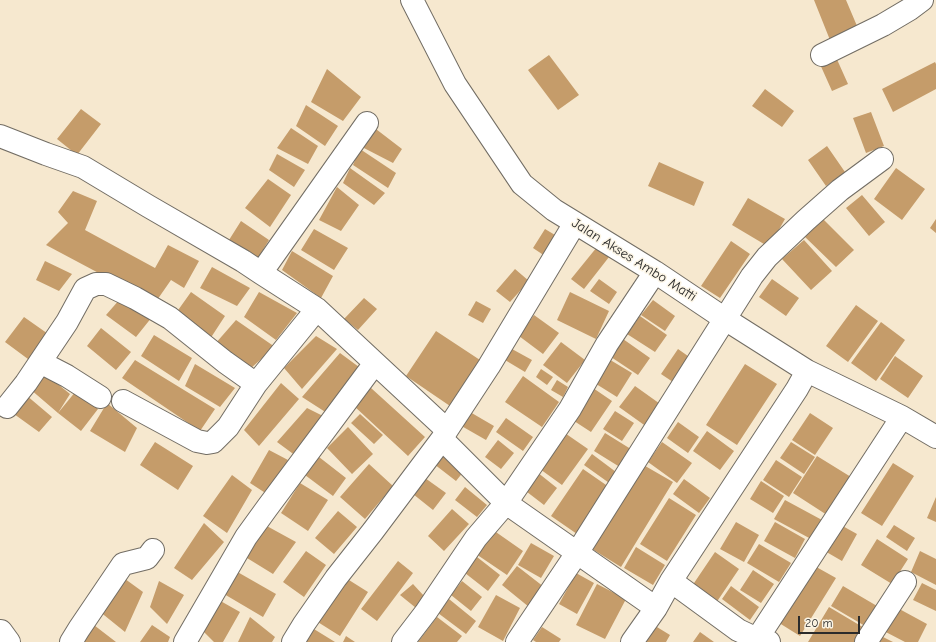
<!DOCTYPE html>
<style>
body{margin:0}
#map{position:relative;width:936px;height:642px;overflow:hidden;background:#f6e8cf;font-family:"Comic Neue",sans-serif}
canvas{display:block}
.scale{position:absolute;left:798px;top:616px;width:62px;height:18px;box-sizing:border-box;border:2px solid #2b2b2b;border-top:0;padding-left:5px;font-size:12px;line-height:14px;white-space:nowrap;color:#2b2b2b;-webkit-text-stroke:3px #fcf5e5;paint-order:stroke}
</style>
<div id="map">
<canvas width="936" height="642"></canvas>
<div class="scale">20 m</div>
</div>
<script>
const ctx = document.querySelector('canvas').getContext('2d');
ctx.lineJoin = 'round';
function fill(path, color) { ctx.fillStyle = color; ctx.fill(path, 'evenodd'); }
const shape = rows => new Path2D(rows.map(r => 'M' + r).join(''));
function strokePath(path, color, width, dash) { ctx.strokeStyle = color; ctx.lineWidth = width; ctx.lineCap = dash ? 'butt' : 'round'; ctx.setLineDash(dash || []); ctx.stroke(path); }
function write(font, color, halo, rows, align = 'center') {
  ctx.font = font + ' "Comic Neue",sans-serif'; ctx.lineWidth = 3; ctx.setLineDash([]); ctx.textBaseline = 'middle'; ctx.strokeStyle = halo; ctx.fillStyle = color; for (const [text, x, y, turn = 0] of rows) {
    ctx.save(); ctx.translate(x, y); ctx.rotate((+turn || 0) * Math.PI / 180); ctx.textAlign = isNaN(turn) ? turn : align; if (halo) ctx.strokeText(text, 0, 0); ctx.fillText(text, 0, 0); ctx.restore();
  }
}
fill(shape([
 [814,0,846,0,860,33,832,45],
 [549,55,579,95,558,110,528,70],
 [835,55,848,84,832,91,819,62],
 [935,62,936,64,936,89,893,112,882,89],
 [327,69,361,97,343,121,311,102],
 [765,89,794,111,782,127,752,106],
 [306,105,338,126,325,146,296,126],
 [81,109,101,124,77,155,57,139],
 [871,112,884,146,866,153,853,118],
 [372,126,402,149,393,163,362,147],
 [291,128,318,146,308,164,277,148],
 [827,146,845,172,826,186,808,160],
 [360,149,396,173,388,188,353,165],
 [277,154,305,170,294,187,269,170],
 [659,162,704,182,694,206,648,186],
 [350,168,385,193,374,205,343,183],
 [896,168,925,189,902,220,874,199],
 [268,179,291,195,270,227,245,208],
 [337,187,359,205,341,231,319,220],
 [73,191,97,201,85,230,155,268,168,245,199,261,184,288,171,280,155,303,46,245,68,223,58,212],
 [862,195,885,222,869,236,846,208],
 [748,198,785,219,769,247,732,225],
 [822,218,854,250,836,267,804,236],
 [936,219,936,233,930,228],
 [241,221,269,240,258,258,229,240],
 [314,229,348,248,334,270,301,250],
 [545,229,560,238,548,258,533,248],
 [804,240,832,271,811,290,782,259],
 [731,241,750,254,720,298,701,286],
 [597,247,609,257,584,289,571,279],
 [292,251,333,276,321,298,282,270],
 [45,261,72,274,59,291,36,280],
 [212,267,250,288,237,306,200,288],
 [515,269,529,281,510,302,496,291],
 [599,279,617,292,609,304,590,291],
 [772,279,799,298,786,316,759,297],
 [191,292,225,316,210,339,176,313],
 [259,292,297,313,276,340,244,317],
 [570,292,609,311,596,339,557,320],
 [364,298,377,309,358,330,344,319],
 [120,299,152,317,136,337,106,315],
 [653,300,675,316,665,331,641,315],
 [476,301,491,309,483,323,468,315],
 [856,305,878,321,848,362,826,346],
 [534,315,559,333,543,354,519,336],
 [640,316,667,335,655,352,627,334],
 [24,317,51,336,32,362,5,342],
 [236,320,275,347,251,368,215,344],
 [881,322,905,340,876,381,851,363],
 [101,328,131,352,116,370,87,346],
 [436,331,480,360,450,406,406,376],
 [154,335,192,358,179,381,141,356],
 [316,336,337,349,302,389,284,368],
 [623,339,650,358,638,375,611,357],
 [561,342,585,360,567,383,543,365],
 [512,349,532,360,525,372,505,360],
 [678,349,695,361,679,386,661,374],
 [340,353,363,370,330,415,302,397],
 [895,356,923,376,908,398,880,379],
 [607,358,632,373,617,397,593,382],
 [135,360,215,409,200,431,122,378],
 [195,364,235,388,220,407,185,386],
 [745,364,777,384,737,445,706,425],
 [541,369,553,377,547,385,536,377],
 [44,373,70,394,58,413,76,391,98,409,81,431,58,413,30,389],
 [523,376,559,402,542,427,505,402],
 [557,380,568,387,563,397,551,390],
 [281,383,299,399,259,446,244,430],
 [635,386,663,406,647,427,619,407],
 [371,388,425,437,408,456,354,406],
 [593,388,612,401,591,432,571,419],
 [26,395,52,417,39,432,14,414],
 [107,403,137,428,125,452,90,431],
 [307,408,325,417,296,456,277,442],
 [615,411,634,423,622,441,603,429],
 [470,412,494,426,486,440,458,424],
 [810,413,833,428,815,455,792,440],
 [360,414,383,435,374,444,351,423],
 [506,418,533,437,523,451,496,432],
 [678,422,699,437,688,453,667,438],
 [348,427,373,454,352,474,327,448],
 [559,429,588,449,562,485,533,464],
 [707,431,734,451,720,470,693,451],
 [605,433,634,451,623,469,594,451],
 [498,440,514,453,501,469,485,457],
 [155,442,193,466,178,490,140,465],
 [662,442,692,463,677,483,648,462],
 [791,442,815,457,804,474,780,458],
 [269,450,288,460,270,496,250,483],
 [443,453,464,471,456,481,434,464],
 [592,454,620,475,612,485,584,465],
 [817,456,851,477,827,515,793,493],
 [319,457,346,478,333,496,305,475],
 [776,460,802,477,789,497,763,480],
 [640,463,673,482,621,567,589,547],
 [893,463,914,476,882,526,861,513],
 [369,464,393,486,365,519,340,497],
 [532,468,557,488,544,505,518,485],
 [583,469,609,487,577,534,551,516],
 [232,475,252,490,227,533,203,516],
 [425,478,446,493,433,510,413,494],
 [684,479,710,498,699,513,673,494],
 [761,481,784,496,773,513,750,499],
 [300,483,328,500,308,531,281,513],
 [465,487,487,505,477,517,455,500],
 [936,497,936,522,927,518],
 [669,498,696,515,667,561,640,544],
 [785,500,822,520,811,539,774,519],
 [452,509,469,524,444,551,428,536],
 [338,511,357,527,334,554,315,538],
 [736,522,759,535,744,562,720,549],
 [775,522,805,539,795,558,764,541],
 [204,523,224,542,192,580,174,568],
 [839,524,857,534,842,561,823,550],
 [265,525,296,542,273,574,247,558],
 [894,525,915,538,907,551,886,537],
 [493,530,523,551,507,575,476,554],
 [877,539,908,559,892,584,861,565],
 [531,543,554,556,541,578,518,565],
 [759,544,791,563,779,582,747,563],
 [636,547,665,565,653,585,624,568],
 [306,551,326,565,304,597,283,582],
 [920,551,936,559,936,585,911,572],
 [715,552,739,569,716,603,692,586],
 [477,557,500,575,488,591,465,573],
 [398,561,413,573,377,621,361,609],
 [811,564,836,578,800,636,776,621],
 [517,566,544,587,529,607,502,585],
 [234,570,276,594,263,617,224,594],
 [753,570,774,584,761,603,740,590],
 [576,573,594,583,577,614,559,604],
 [341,575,368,592,340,636,313,619],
 [121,576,143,592,125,632,99,611],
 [159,581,184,595,167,624,150,607],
 [462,581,482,597,471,611,451,595],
 [922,583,936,590,936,611,913,600],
 [413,584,424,596,416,608,400,595],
 [597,584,626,599,605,639,576,625],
 [731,586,759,607,750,620,722,599],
 [843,586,877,606,865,626,831,606],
 [496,595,520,608,503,641,478,627],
 [217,599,240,612,223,642,214,642,201,629],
 [449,599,476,621,466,634,438,613],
 [892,605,927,624,918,642,905,642,880,629],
 [829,607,866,629,859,642,808,642],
 [250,617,275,637,272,642,238,642],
 [437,617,462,636,457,642,418,642],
 [90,622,116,642,81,642],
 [652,624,670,635,666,642,640,642],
 [152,625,170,637,168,642,140,642],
 [309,626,335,642,299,642],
 [542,627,561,639,559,642,536,642,533,640],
 [700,632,714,642,693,642],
 [877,634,893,642,872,642],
 [346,636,355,642,343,642]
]), '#c59c6a');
const minor = shape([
 [412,0,455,84,522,184,554,210,655,272,725,319,807,371,902,417,936,437],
 [822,55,883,25,910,9,922,0],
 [0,136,46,154,83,167,148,206,243,261,261,273,317,309,447,430,442,439,373,531,336,578,304,624,293,642],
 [261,273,367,123],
 [40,362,67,376,100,397],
 [123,401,197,441,207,443,213,442,228,427,256,384,317,309],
 [7,407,26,383,67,322,85,289,96,284,106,284,135,298,170,318,225,362,256,384],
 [447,430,489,366,575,223],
 [442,439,506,503,656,608],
 [671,581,738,630,757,639,769,642],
 [1,631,9,642],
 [71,642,79,629,123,564,147,558,153,550],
 [185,642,246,537,267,508,375,363],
 [403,642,426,612,476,538,506,503,570,409,607,344,655,272],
 [517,642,577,553,752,276,767,257,806,220,840,190,882,159],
 [632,642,656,608,671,581,797,389,807,371],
 [755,642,902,417],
 [866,642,905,582]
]);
strokePath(minor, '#726d64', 24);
strokePath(minor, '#fff', 22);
write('14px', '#2b2b2b', '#fcf5e5', [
 ["Jalan Akses Ambo Matti",634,260,32]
]);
</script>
